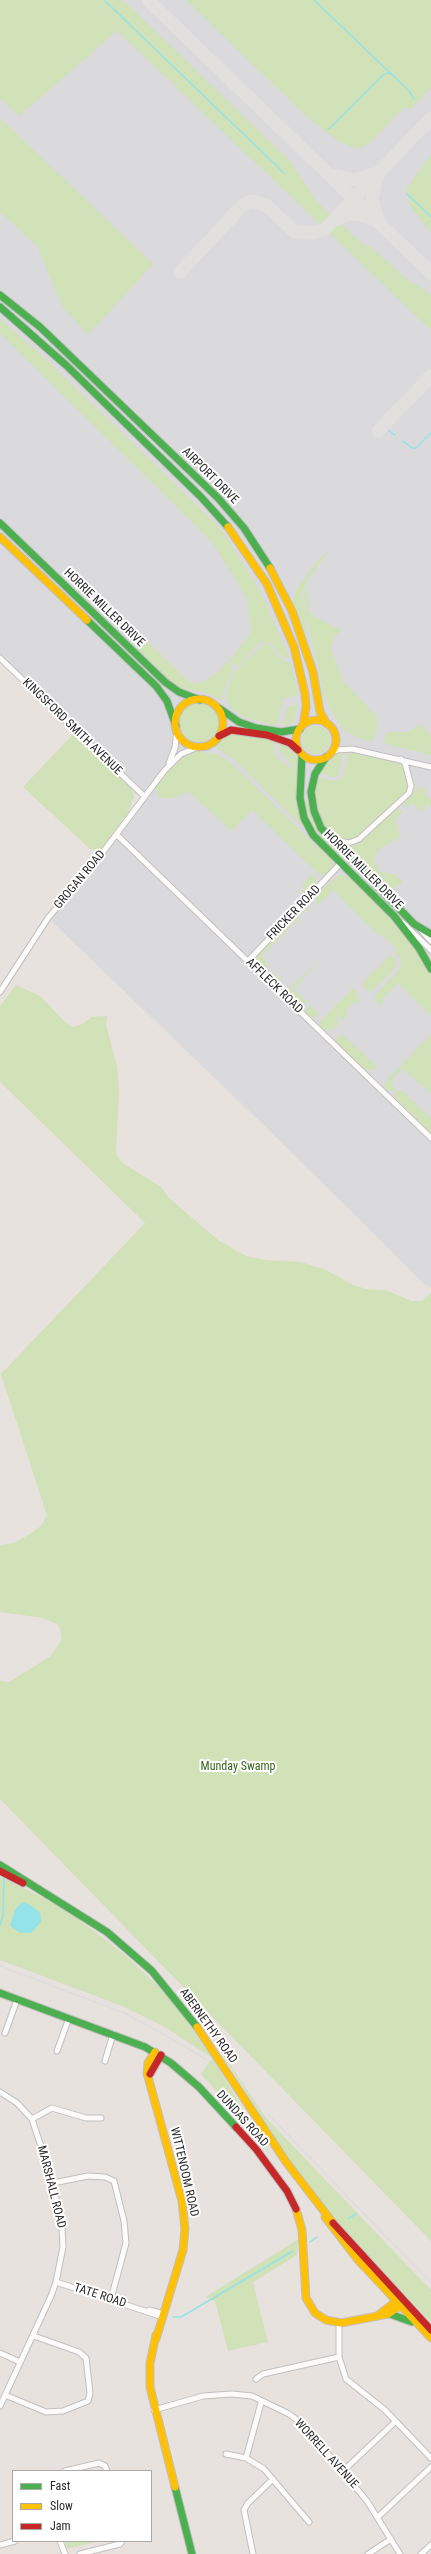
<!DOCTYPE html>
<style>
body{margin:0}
#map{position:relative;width:431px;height:2554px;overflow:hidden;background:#e8e2de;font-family:"Roboto Condensed",sans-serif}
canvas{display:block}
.legend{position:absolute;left:12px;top:2470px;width:140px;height:72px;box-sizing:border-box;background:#fff;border:1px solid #a9a9a9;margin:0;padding:5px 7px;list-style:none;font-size:12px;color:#292929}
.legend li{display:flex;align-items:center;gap:8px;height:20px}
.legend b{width:20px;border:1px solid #a9a9a9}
</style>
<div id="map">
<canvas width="431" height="2554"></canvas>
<ul class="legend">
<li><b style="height:5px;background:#4caf50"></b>Fast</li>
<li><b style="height:5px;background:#ffc107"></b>Slow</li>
<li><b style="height:5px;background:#c62828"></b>Jam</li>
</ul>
</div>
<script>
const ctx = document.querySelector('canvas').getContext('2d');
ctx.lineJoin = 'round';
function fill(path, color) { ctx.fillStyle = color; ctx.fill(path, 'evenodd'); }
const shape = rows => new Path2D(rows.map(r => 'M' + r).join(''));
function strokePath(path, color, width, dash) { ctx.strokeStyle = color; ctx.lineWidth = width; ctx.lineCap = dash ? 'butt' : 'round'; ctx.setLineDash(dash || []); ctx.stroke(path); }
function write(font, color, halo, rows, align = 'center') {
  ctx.font = font + ' "Roboto Condensed",sans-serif'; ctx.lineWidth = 4; ctx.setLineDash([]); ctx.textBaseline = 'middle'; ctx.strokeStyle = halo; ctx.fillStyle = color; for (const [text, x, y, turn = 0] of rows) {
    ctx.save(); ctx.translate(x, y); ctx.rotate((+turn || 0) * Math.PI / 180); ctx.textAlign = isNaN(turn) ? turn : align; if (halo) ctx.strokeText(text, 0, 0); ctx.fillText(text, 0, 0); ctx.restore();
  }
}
fill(shape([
 [0,0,431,0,431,1288,423,1283,276,1137,48,918,86,874,144,796,0,658]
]), '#dadadd');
fill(shape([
 [0,0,123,0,290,161,316,201,361,243,371,247,410,282,423,288,431,296,431,330,117,31,19,116,0,98],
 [186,0,431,0,431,88,412,108,403,108,370,143,363,147,354,148,337,140,306,116],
 [0,118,153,264,88,335,62,306,37,246,0,212],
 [431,155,431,233,410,206,406,189],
 [0,319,49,362,221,529,259,589,290,659,282,657,272,644,264,641,259,643,240,665,237,666,229,661,251,633,247,598,212,542,0,333],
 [329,550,307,581,302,595,308,639,325,701,322,705,310,650,293,600,297,588,318,560],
 [307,584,309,611,316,618,341,630,333,639,331,650,343,681,376,716,378,728,372,741,358,738,345,731,334,716,325,697,305,611,304,592],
 [122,617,189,682,194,684,208,680,227,662,232,665,233,672,225,687,221,700,205,692,184,690,164,676,130,641,118,622],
 [265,643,270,645,280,658,291,664,298,695,283,699,277,726,246,718,233,710,226,700,227,688,237,669],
 '179 722a20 20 0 1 1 40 0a20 20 0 1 1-40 0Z',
 [298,704,294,720,290,724,282,726,287,707],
 [420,724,431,735,431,755,385,744,384,737,388,732,409,732],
 '302 740a14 14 0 1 1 28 0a14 14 0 1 1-28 0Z',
 [74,733,132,787,134,797,129,811,102,848,98,851,90,849,23,787],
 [229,733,275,739,274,754,290,769,292,765,278,750,279,741,296,752,298,755,296,796,304,828,235,761,217,748,215,745,218,741],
 [195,751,216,754,231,763,331,860,333,865,332,870,326,876,318,873,252,810,231,831,189,792,169,799,159,797,155,788,173,764,183,756],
 [344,752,338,776,332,777,319,772,328,758],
 [349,752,399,761,403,766,409,785,406,793,359,836,348,840,333,836,325,828,318,813,315,793,317,777,334,781,342,779],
 [420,786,427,791,424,794,431,800,431,807,428,804,421,812,412,803,406,808,404,803],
 [308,801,312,818,319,832,352,865,349,868,321,840,308,819,304,802],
 [397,808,403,812,394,821,400,827,397,829,401,836,378,850,374,859,379,872,394,874,403,882,389,892,342,845,360,841],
 [312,874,316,878,316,885,309,893,304,894,301,892,304,888,302,885],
 [339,875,346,876,352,880,396,923,428,968,431,974,431,1016,398,983,381,1000,384,1003,380,1004,375,1001,375,995,400,969,401,959,394,952,397,949,381,934,379,936,333,890,318,905,316,904,316,894],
 [304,907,308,909,298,917,300,923,296,921,262,956,269,966,264,968,259,966,256,959,258,954],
 [390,955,396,960,397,966,373,990,368,991,361,984],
 [322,958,294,989,305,1000,309,999,303,1005,297,1005,288,996,287,991],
 [272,972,281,979,280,985,270,978,269,974],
 [16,985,40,996,65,1022,72,1027,82,1024,92,1017,107,1016,106,1025,117,1066,119,1091,116,1153,121,1162,161,1187,168,1197,218,1240,246,1256,266,1260,301,1262,326,1270,353,1285,366,1289,385,1290,412,1301,422,1301,431,1293,431,2241,0,1799,0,1681,9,1682,51,1656,62,1638,59,1625,43,1618,0,1612,0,1545,14,1543,30,1534,41,1526,47,1516,1,1374,145,1223,0,1082,0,1006],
 [353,988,359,996,359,1003,355,1001,345,1011,348,1014,343,1020,338,1016,336,1019,339,1023,333,1030,323,1030,319,1026,322,1019],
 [312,1002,311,1006,317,1012,320,1011,315,1017,309,1016,305,1012],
 [342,1034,377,1067,374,1069,369,1071,364,1069,337,1043,336,1038],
 [431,1034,431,1094,403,1069,392,1079,394,1090,388,1091,384,1086,386,1081],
 [397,1090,401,1090,431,1118,431,1134,394,1097],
 [0,1877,38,1895,77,1918,126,1956,158,1986,178,2009,212,2058,275,2161,259,2138,201,2074,212,2058,165,2027,122,2006,0,1960],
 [212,2038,267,2119,431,2290,431,2322,334,2218,287,2157],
 [299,2239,297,2255,253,2282,268,2342,228,2351,215,2301,205,2297],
 [65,2541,99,2541,67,2549]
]), '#d1e1b8');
fill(shape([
 [25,1902,40,1912,41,1922,31,1933,21,1933,10,1926,15,1910,21,1903]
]), '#93e3e8');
strokePath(shape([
 [104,0,284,173],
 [314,0,409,91,414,99],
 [329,129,384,74,390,73],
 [407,194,431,217],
 [388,430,395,435],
 [403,441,412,448,416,448,431,433],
 [0,1925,3,1915,4,1875],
 [349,2218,356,2214],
 [310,2242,317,2237],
 [173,2317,181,2317,293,2251]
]), '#93e3e8', 1.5);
strokePath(shape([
 [148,0,431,273],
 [332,175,355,180,374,174],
 [377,176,372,199,377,219],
 [335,220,348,214,357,214,373,219],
 [180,272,244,204,252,201,266,205,295,232,315,233,325,229,431,118],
 [378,431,431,376]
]), '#e2e0de', 13);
const street = shape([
 [0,658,144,796],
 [331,753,337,750,352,749,431,767],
 [169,763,175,748,177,730],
 [117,835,431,1138],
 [335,840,349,843,359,839,409,793,411,786,405,763,401,759],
 [403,923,431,950],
 [422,931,431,941],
 [248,961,340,864],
 [0,992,48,918,94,864,164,771,181,754,198,747],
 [5,2033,17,2000],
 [57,2051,69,2018],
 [105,2061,113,2034],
 [0,2092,17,2103,32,2119,53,2183,62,2228,63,2247,56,2282,51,2296,0,2406],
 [32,2119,52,2108,86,2118,101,2118],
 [53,2183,88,2176,105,2177,114,2181,124,2221,126,2243,111,2299],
 [56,2282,163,2317],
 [149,2310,164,2314],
 [339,2323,339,2357,346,2379,385,2410,431,2458],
 [0,2353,20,2362],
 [256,2379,263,2374,339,2357],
 [5,2395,46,2412,63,2411,88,2401,90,2393,86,2358,79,2352,34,2336],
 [154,2410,203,2396,232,2394,252,2396,289,2414,305,2426,367,2501,400,2554],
 [226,2454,246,2458,264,2469,309,2522],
 [246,2458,261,2403],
 [65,2471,99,2463,105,2466,107,2471],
 [342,2472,395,2422],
 [378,2517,431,2467],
 [60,2541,65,2554],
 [0,2545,15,2541],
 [80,2554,120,2544,122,2541],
 [253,2554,244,2510,248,2503,273,2479],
 [368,2554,391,2539],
 [421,2554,431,2545]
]);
const fast = shape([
 [0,295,40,327,218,498,244,528,270,568],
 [0,307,67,366,201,497,228,527],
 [0,523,165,682,179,692,200,700],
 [87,620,156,686,167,701,176,726],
 [219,708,239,722,256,728,281,732,300,729],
 [302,755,300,798,304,818,313,835,394,916,419,948,431,969],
 [326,757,315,774,311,792,314,811,321,828,414,924,431,934],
 [0,1865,107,1932,152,1971,197,2027],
 [0,1993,145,2047,171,2063,199,2087,236,2127],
 [390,2314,412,2322],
 [175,2487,192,2554]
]);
const slow = shape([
 [228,527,267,584,294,647,305,694,306,707,303,725],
 [0,537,87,620],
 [270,568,292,611,313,672,320,712,327,724],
 '175 723a24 24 0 1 1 48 0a24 24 0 1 1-48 0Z',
 '296 740a20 20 0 1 1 40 0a20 20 0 1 1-40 0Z',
 [197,2027,286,2162,333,2223],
 [155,2052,148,2063,147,2073,182,2201,185,2229,183,2250,156,2339],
 [296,2209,302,2230,306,2298,315,2313,326,2320,341,2323,388,2314,404,2303],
 [325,2217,358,2260,431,2338],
 [377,2316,399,2299],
 [156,2335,150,2363,150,2387,175,2487]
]);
const jam = shape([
 [219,736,231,730,267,735,290,743,298,750],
 [0,1871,23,1883],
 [150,2074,161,2055],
 [236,2127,256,2149,287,2191,296,2209],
 [333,2223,431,2330]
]);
strokePath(street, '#c1bfc0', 7);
strokePath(fast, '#c1bfc0', 9);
strokePath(slow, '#c1bfc0', 9);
strokePath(jam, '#c1bfc0', 9);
strokePath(street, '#fcfbfa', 5);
strokePath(fast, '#4caf50', 7);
strokePath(slow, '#ffc107', 7);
strokePath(jam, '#c62828', 7);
strokePath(shape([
 [0,1966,124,2013,167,2036,207,2060],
 [268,2114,431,2283]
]), '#ddddde', 1.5);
write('12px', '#292929', '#fff', [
 ["AIRPORT DRIVE",210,476,45],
 ["HORRIE MILLER DRIVE",104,608,44],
 ["KINGSFORD SMITH AVENUE",72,727,44],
 ["HORRIE MILLER DRIVE",363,870,45],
 ["GROGAN ROAD",80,880,-50],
 ["FRICKER ROAD",294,913,-46],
 ["AFFLECK ROAD",274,986,44],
 ["ABERNETHY ROAD",208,2026,54],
 ["DUNDAS ROAD",242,2119,48],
 ["WITTENOOM ROAD",184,2172,77],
 ["MARSHALL ROAD",51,2187,76],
 ["TATE ROAD",100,2296,18],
 ["WORRELL AVENUE",326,2454,48]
]);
write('12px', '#38641b', '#fff', [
 ["Munday Swamp",238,1767]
]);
</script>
